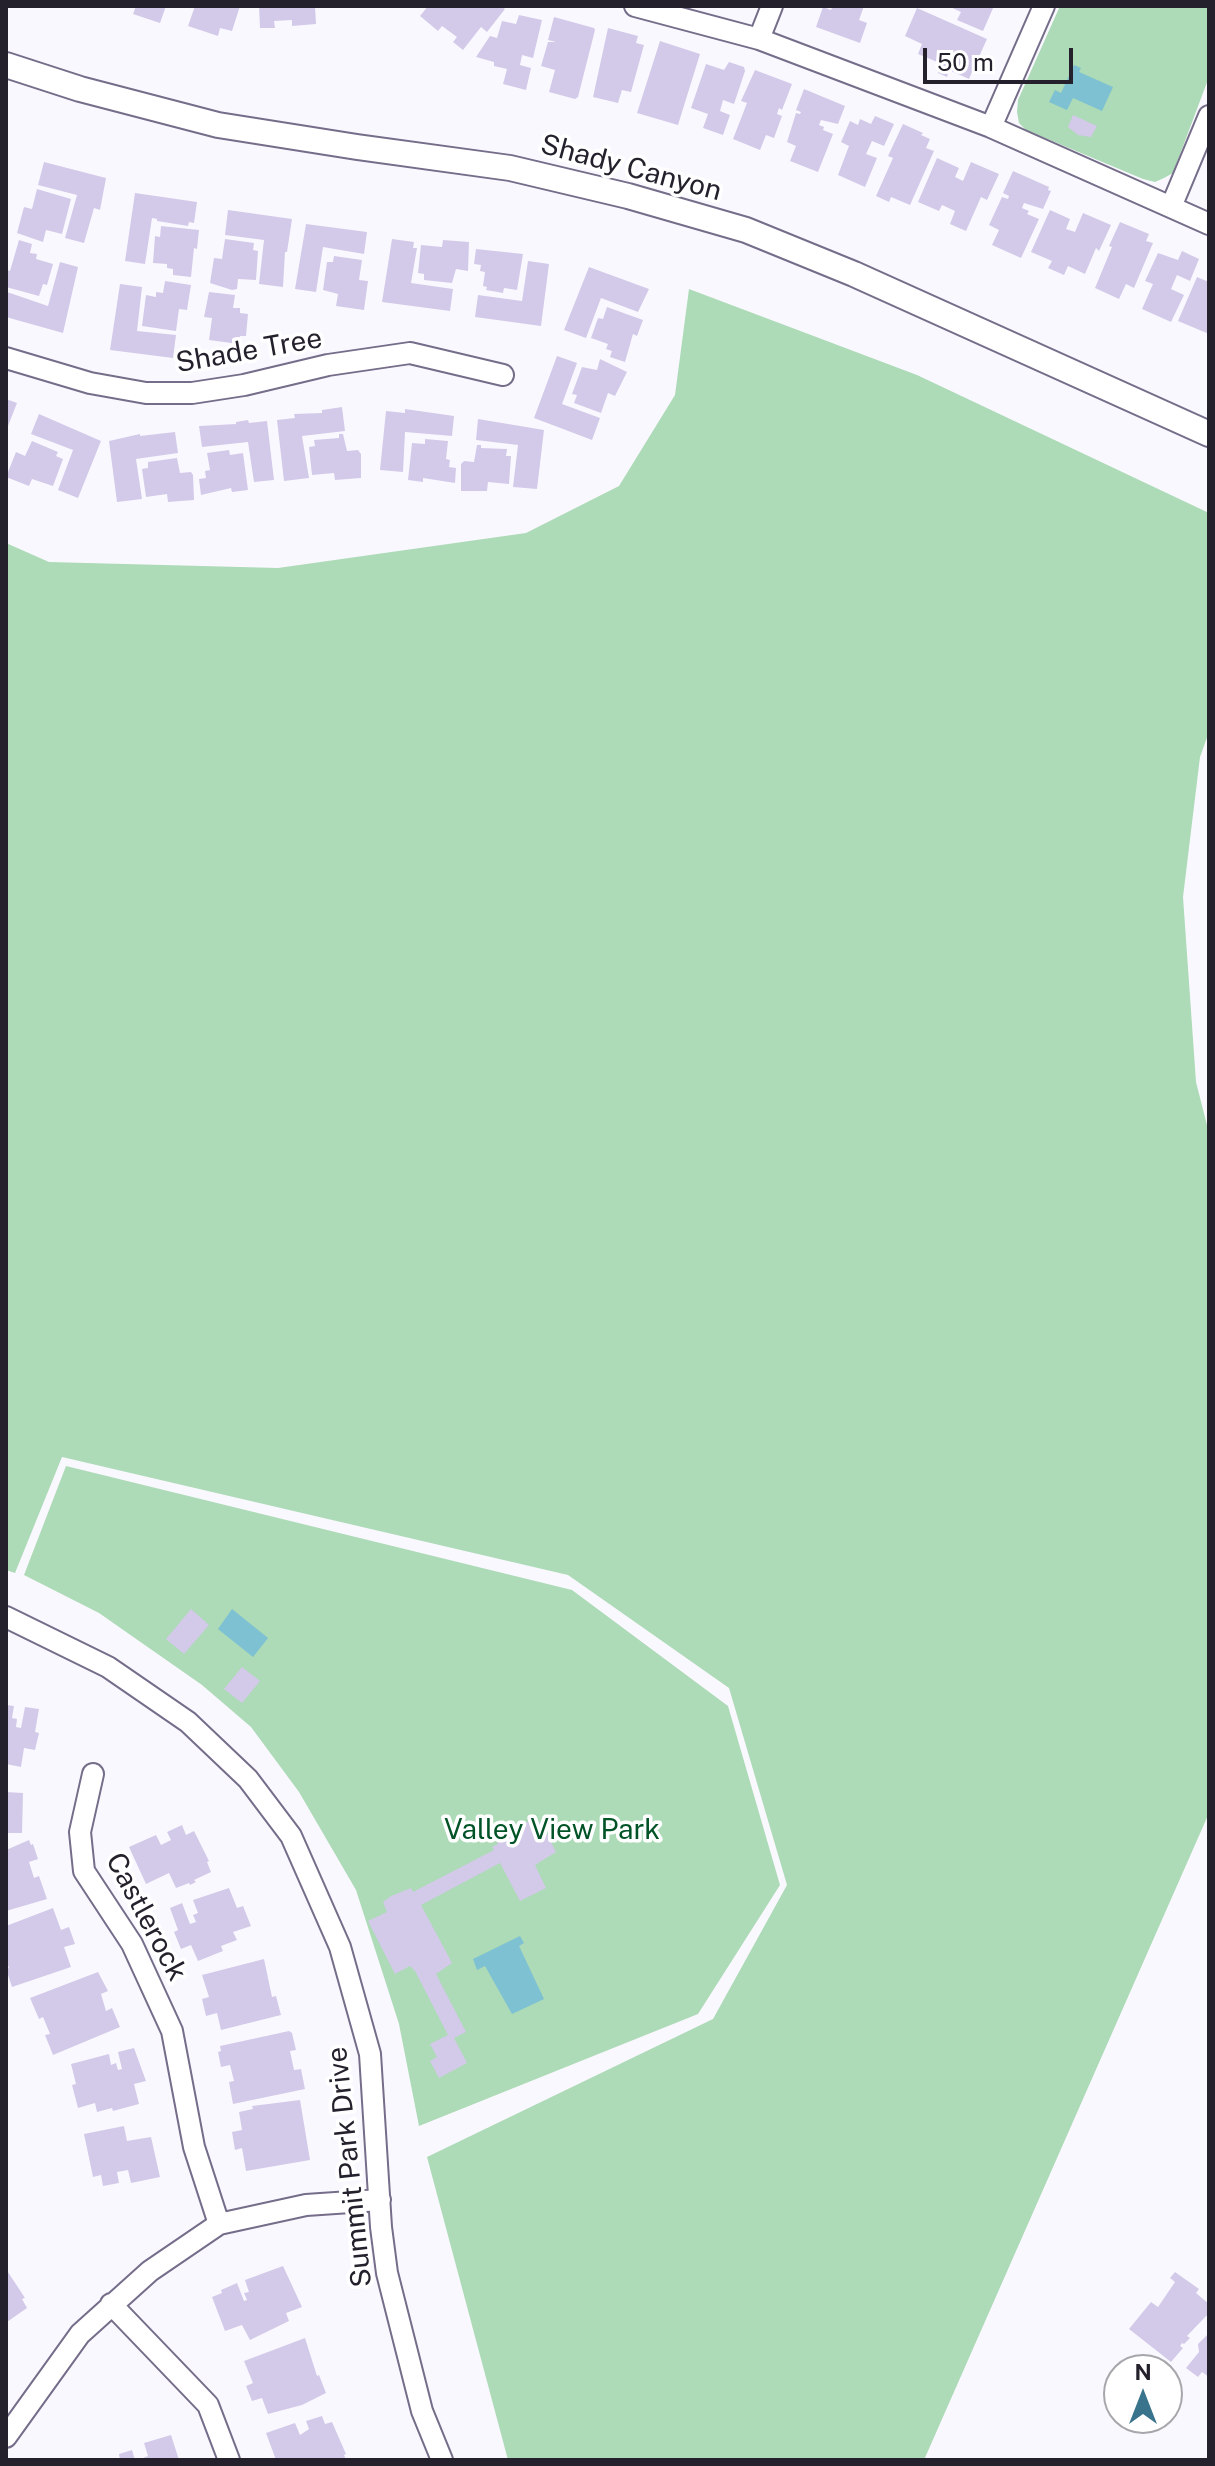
<!DOCTYPE html>
<style>
body{margin:0}
#map{position:relative;width:1215px;height:2466px;overflow:hidden;background:#faf8ff;font-family:"Public Sans",sans-serif}
canvas{display:block}
.frame{position:absolute;inset:0;border:8px solid #24212c;pointer-events:none}
.north{position:absolute;left:1103px;top:2354px;width:80px;height:80px;box-sizing:border-box;background:#fff;border:2px solid #a7a6ab;border-radius:50%;rotate:0deg;font-size:22px;font-weight:700;line-height:32px;text-align:center;color:#24212c}
.north::after{content:'';display:block;margin:auto;width:28px;height:36px;background:#39748c;clip-path:polygon(50% 0,100% 100%,50% 72%,0 100%)}
.scale{position:absolute;left:923px;top:48px;width:150px;height:36px;box-sizing:border-box;border:4px solid #24212c;border-top:0;padding-left:10px;font-size:24px;line-height:28px;white-space:nowrap;color:#24212c;-webkit-text-stroke:6px #fff;paint-order:stroke}
</style>
<div id="map">
<canvas width="1215" height="2466"></canvas>
<div class="frame"></div>
<div class="north">N</div>
<div class="scale">50 m</div>
</div>
<script>
const ctx = document.querySelector('canvas').getContext('2d');
ctx.lineJoin = 'round';
function fill(path, color) { ctx.fillStyle = color; ctx.fill(path, 'evenodd'); }
const shape = rows => new Path2D(rows.map(r => 'M' + r).join(''));
function strokePath(path, color, width, dash) { ctx.strokeStyle = color; ctx.lineWidth = width; ctx.lineCap = dash ? 'butt' : 'round'; ctx.setLineDash(dash || []); ctx.stroke(path); }
function write(font, color, halo, rows, align = 'center') {
  ctx.font = font + ' "Public Sans",sans-serif'; ctx.lineWidth = 7; ctx.setLineDash([]); ctx.textBaseline = 'middle'; ctx.strokeStyle = halo; ctx.fillStyle = color; for (const [text, x, y, turn = 0] of rows) {
    ctx.save(); ctx.translate(x, y); ctx.rotate((+turn || 0) * Math.PI / 180); ctx.textAlign = isNaN(turn) ? turn : align; if (halo) ctx.strokeText(text, 0, 0); ctx.fillText(text, 0, 0); ctx.restore();
  }
}
fill(shape([
 [1060,6,1209,6,1209,77,1173,173,1164,178,1155,182,1143,179,1026,130,1019,123,1017,112,1018,100],
 [689,289,917,375,1209,513,1209,732,1200,757,1183,897,1196,1082,1209,1133,1209,1813,924,2460,508,2460,427,2157,713,2019,787,1885,729,1688,568,1575,62,1457,15,1573,6,1570,6,543,49,562,278,568,526,533,619,486,675,395],
 [66,1466,572,1590,728,1706,780,1885,698,2014,419,2126,399,2024,356,1890,299,1792,251,1727,202,1685,99,1613,24,1575]
]), '#addab7');
fill(shape([
 [1074,65,1081,68,1079,72,1113,87,1102,111,1073,98,1067,110,1049,102,1055,90,1061,93],
 [232,1609,268,1638,253,1657,218,1629],
 [520,1936,524,1943,519,1946,544,1999,512,2014,485,1966,477,1970,473,1959]
]), '#7dc1d3');
fill(shape([
 [136,6,166,6,160,23,133,14],
 [195,6,240,6,232,31,220,28,218,36,188,26],
 [259,6,315,6,316,24,292,26,292,20,274,21,275,28,260,28],
 [428,6,501,6,505,9,487,32,481,27,463,50,453,42,457,37,442,26,438,31,420,16],
 [833,6,864,6,859,20,867,23,860,43,816,27,823,7,831,10],
 [948,6,994,6,983,31,957,20,961,12],
 [917,8,987,39,969,79,949,70,947,77,938,73,942,64,918,54,922,44,905,36],
 [519,15,542,20,533,58,522,55,520,65,531,68,526,90,503,84,507,69,494,66,494,62,476,57,490,36,497,38,502,21,516,24],
 [554,17,594,28,595,30,578,97,575,99,549,92,555,70,541,66,548,42,556,42,548,40],
 [608,28,638,36,636,43,644,45,631,92,622,90,618,103,593,97],
 [660,41,700,54,678,125,637,113],
 [729,62,744,67,745,71,734,104,723,100,720,111,730,115,723,135,703,128,708,114,691,108,706,64,724,70],
 [755,70,792,84,782,110,779,108,777,114,782,116,774,138,766,135,760,150,733,139,747,103,741,101],
 [804,89,845,106,838,124,821,120,819,125,824,127,823,130,833,134,818,172,790,161,796,146,787,142,796,113,800,114,801,112,796,110],
 [1073,115,1097,126,1091,137,1078,135,1068,127],
 [875,116,894,124,884,146,872,141,866,154,877,158,865,187,838,175,849,146,841,142,850,121,858,125,860,119,871,124],
 [903,124,923,133,921,135,930,139,926,148,934,151,910,205,891,197,889,202,876,196,893,158,888,156],
 [937,158,959,168,955,177,963,181,971,162,999,174,987,200,981,197,966,231,950,224,955,211,942,205,939,211,918,202],
 [44,162,106,178,100,210,94,208,84,243,65,238,77,195,38,185],
 [1013,171,1049,187,1048,190,1051,191,1043,209,1024,203,1022,208,1029,211,1027,214,1039,219,1021,258,992,245,999,230,989,225,1002,197,1008,199,1009,196,1003,193],
 [37,189,71,199,62,234,46,230,43,242,17,233,24,207,32,209],
 [135,193,197,202,194,223,189,222,188,226,157,221,157,219,152,218,145,264,125,261],
 [228,210,292,219,287,252,285,252,283,287,259,284,264,240,225,235],
 [1050,210,1070,219,1066,229,1075,232,1083,213,1111,225,1099,251,1096,248,1085,274,1068,266,1064,275,1048,268,1052,261,1031,252],
 [1120,222,1149,234,1146,241,1153,243,1134,288,1126,284,1119,299,1095,288,1112,247,1109,246],
 [306,224,367,232,364,254,323,247,316,292,295,289],
 [161,226,199,230,197,249,194,248,191,277,173,275,173,269,167,268,167,264,153,263,155,236,160,237],
 [225,239,254,243,253,250,258,251,256,280,238,279,237,289,232,290,210,283,214,258,222,259],
 [392,239,414,242,413,248,417,248,411,283,453,289,450,311,382,302],
 [19,240,32,244,30,253,37,254,36,259,53,264,47,285,43,284,39,296,6,287,6,275,7,270,10,271],
 [443,240,469,242,468,271,456,269,452,283,424,280,424,274,418,273,421,245,442,247],
 [476,249,523,254,517,290,504,288,503,293,486,290,487,287,483,286,485,272,480,271,481,265,474,264],
 [1182,251,1199,259,1190,281,1177,275,1171,289,1184,295,1171,322,1142,309,1153,284,1145,281,1158,253,1178,260],
 [334,256,362,260,359,280,368,281,364,310,336,306,338,294,323,290,327,262,333,262],
 [528,261,549,264,541,326,475,317,478,295,522,301],
 [60,262,78,267,63,333,6,317,7,292,48,306],
 [589,267,649,289,638,312,601,298,586,338,564,330],
 [1197,277,1209,282,1209,334,1178,321],
 [165,281,191,285,187,310,179,309,176,331,142,326,146,295,156,297,156,292,163,293],
 [120,284,142,287,137,331,176,335,173,358,110,350],
 [209,292,235,295,233,308,240,308,240,313,248,314,246,336,240,336,239,344,209,340,212,318,204,317],
 [607,307,643,320,637,336,633,334,625,362,610,357,612,351,606,349,608,344,591,338,598,318,603,319],
 [557,356,577,363,562,404,600,418,592,440,534,418],
 [600,359,627,372,615,396,608,393,601,413,574,403,577,395,572,394,582,367,597,370],
 [6,399,17,403,8,426,6,425],
 [342,407,345,431,302,436,309,478,284,481,277,420,295,418,294,414,322,413,322,410],
 [405,409,454,416,452,436,405,432,403,472,380,470,386,411,405,413],
 [39,414,101,441,78,498,58,490,73,450,31,434],
 [478,419,544,430,537,489,513,487,518,445,476,440],
 [248,420,249,423,267,421,274,480,254,482,248,442,202,447,199,426,236,424,236,422],
 [175,432,178,453,136,459,142,499,117,502,109,441,140,434,140,436],
 [339,434,343,434,347,451,358,450,361,454,361,478,335,480,334,473,312,475,309,447,315,446,314,440,339,438],
 [425,439,448,441,446,459,450,460,449,467,456,468,455,483,423,478,423,482,408,480,412,443,425,444],
 [32,441,58,452,56,456,63,459,53,486,32,479,29,486,6,477,16,452,25,456],
 [477,445,481,445,481,448,507,449,506,456,511,456,509,484,488,482,487,491,461,491,461,464,464,461,474,462],
 [229,450,230,455,243,453,248,490,232,492,231,488,201,495,199,479,206,478,205,471,210,470,207,453],
 [177,458,180,473,191,472,193,475,194,500,168,502,167,494,146,497,142,469,148,468,148,462],
 [191,1609,209,1625,184,1654,166,1639],
 [242,1667,260,1681,242,1703,224,1689],
 [6,1705,14,1706,12,1718,17,1719,16,1727,21,1728,25,1707,39,1709,35,1732,39,1733,35,1750,24,1748,21,1767,6,1764],
 [6,1792,23,1793,22,1833,6,1833],
 [531,1820,534,1825,541,1822,556,1852,535,1865,546,1888,520,1901,500,1863,421,1905,452,1963,436,1974,466,2032,454,2038,467,2063,439,2078,430,2061,437,2057,430,2044,448,2035,415,1971,410,1966,395,1974,368,1921,387,1912,383,1902,391,1896,411,1888,413,1892,494,1850,492,1847,498,1844,495,1838],
 [182,1825,186,1835,194,1831,209,1861,207,1862,211,1872,194,1880,196,1882,190,1885,189,1883,176,1888,169,1873,146,1884,129,1847,156,1835,161,1845,171,1840,167,1832],
 [29,1840,31,1845,33,1844,38,1859,29,1862,34,1878,39,1876,47,1899,6,1911,6,1850],
 [229,1888,237,1908,243,1906,251,1926,233,1932,237,1940,221,1946,223,1951,198,1961,191,1945,181,1949,174,1932,178,1930,170,1908,182,1903,190,1924,196,1922,193,1915,198,1913,193,1900],
 [53,1908,61,1930,69,1927,75,1944,64,1947,71,1967,12,1987,6,1969,9,1968,6,1960,6,1926],
 [264,1959,272,1997,276,1996,281,2015,221,2030,217,2013,206,2016,202,1999,209,1997,202,1975],
 [98,1972,108,1991,101,1994,106,2011,112,2008,120,2027,53,2055,45,2035,50,2034,43,2017,39,2019,30,1998],
 [289,2031,292,2033,296,2050,290,2051,294,2070,301,2069,305,2089,233,2104,229,2082,234,2081,230,2065,221,2067,218,2052,221,2051,220,2046],
 [134,2048,146,2081,134,2084,139,2104,113,2111,112,2108,97,2112,95,2103,78,2108,72,2085,76,2084,71,2064,109,2054,111,2065,116,2063,118,2070,122,2069,118,2052],
 [300,2100,310,2160,246,2171,242,2148,235,2150,232,2132,242,2130,239,2112,253,2109,252,2106],
 [124,2126,127,2141,151,2137,160,2177,131,2183,128,2170,117,2172,119,2183,103,2186,101,2175,93,2177,84,2134],
 [283,2266,302,2307,286,2313,289,2321,250,2340,242,2325,225,2331,212,2297,222,2293,221,2290,237,2283,244,2301,247,2300,244,2293,249,2292,245,2280],
 [6,2269,25,2298,22,2299,27,2308,7,2322],
 [1175,2272,1199,2289,1196,2293,1209,2304,1209,2313,1187,2336,1190,2338,1184,2344,1182,2343,1180,2346,1183,2348,1171,2362,1129,2329,1151,2302,1158,2307,1175,2282,1170,2278],
 [1209,2333,1209,2377,1202,2372,1198,2377,1186,2368,1199,2352,1198,2344],
 [305,2338,317,2376,319,2375,326,2393,302,2405,268,2414,262,2398,252,2401,246,2386,253,2383,244,2361],
 [322,2416,325,2424,332,2422,346,2454,344,2455,346,2460,276,2460,266,2433,295,2423,300,2435,309,2429,306,2421],
 [171,2435,179,2460,138,2460,148,2456,144,2443],
 [132,2450,135,2460,120,2460,119,2454]
]), '#d3cae9');
const minor = shape([
 [635,6,759,39,991,127,1209,224],
 [759,39,772,6],
 [991,127,1044,6],
 [1171,207,1209,116],
 [6,358,90,383,146,393,192,393,244,385,328,365,410,353,503,375],
 [6,1617,108,1667,188,1722,248,1779,291,1836,340,1947,370,2054,381,2227,387,2273,422,2411,442,2460],
 [93,1774,80,1832,84,1871,132,1944,172,2031,194,2147,219,2224],
 [111,2304,208,2405,229,2460],
 [6,2437,80,2334,150,2271,219,2224,306,2205,380,2200]
]);
const major = shape([
 [6,65,80,89,218,125,357,147,510,168,628,196,746,230,854,274,1209,434]
]);
strokePath(minor, '#756d89', 24);
strokePath(major, '#756d89', 28);
strokePath(minor, '#fff', 20);
strokePath(major, '#fff', 24);
write('28px', '#24212c', '#fff', [
 ["Shady Canyon",631,168,15],
 ["Shade Tree",249,351,-10],
 ["Castlerock",146,1917,62],
 ["Summit Park Drive",350,2167,-96]
]);
write('28px', '#005326', '#fff', [
 ["Valley View Park",552,1830]
]);
</script>
